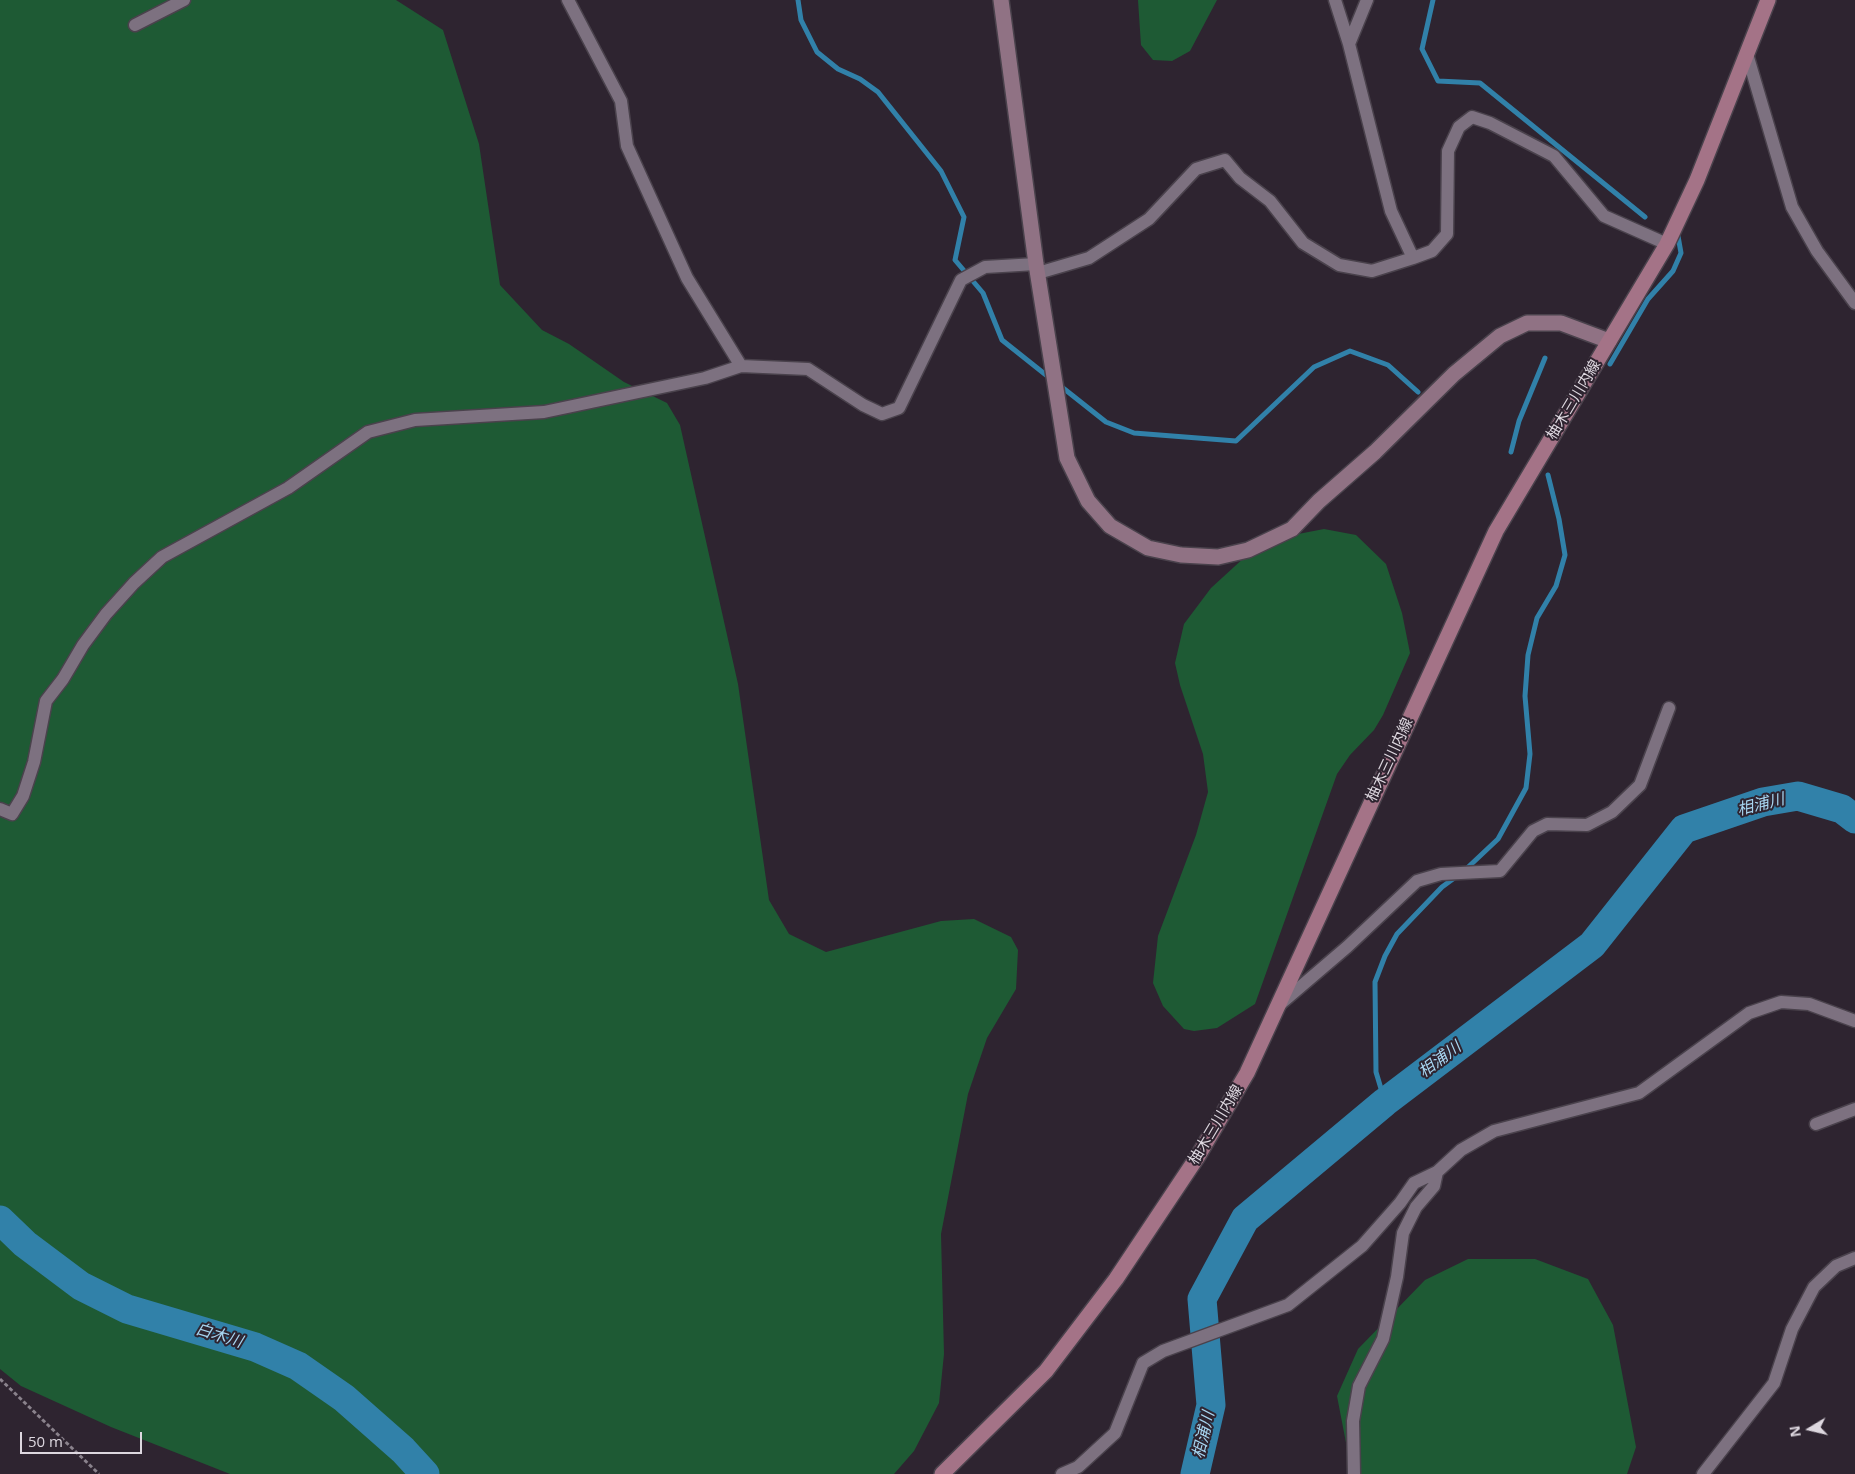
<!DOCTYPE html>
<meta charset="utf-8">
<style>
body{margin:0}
#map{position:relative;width:1855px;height:1474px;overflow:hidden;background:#2e2430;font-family:"Open Sans",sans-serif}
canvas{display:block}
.north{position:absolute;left:1785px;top:1404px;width:50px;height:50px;-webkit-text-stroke:4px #2e2430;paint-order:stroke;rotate:261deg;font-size:14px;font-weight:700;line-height:20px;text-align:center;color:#ddd7df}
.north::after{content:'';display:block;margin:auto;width:18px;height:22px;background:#ddd7df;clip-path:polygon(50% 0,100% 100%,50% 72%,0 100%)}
.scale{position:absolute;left:20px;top:1432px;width:122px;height:22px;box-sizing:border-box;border:2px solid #ddd7df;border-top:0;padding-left:6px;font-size:15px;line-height:18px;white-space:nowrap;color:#ddd7df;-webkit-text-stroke:4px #2e2430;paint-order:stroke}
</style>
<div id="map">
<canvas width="1855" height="1474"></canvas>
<div class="north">N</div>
<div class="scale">50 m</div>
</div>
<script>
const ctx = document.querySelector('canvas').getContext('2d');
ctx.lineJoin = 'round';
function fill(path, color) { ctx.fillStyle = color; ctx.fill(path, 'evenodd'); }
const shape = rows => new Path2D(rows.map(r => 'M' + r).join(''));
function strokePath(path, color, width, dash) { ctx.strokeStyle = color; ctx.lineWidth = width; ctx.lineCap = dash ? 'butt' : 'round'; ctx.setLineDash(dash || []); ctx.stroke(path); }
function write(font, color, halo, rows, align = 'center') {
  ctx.font = font + ' "Open Sans","Noto Sans JP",sans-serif'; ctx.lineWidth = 4; ctx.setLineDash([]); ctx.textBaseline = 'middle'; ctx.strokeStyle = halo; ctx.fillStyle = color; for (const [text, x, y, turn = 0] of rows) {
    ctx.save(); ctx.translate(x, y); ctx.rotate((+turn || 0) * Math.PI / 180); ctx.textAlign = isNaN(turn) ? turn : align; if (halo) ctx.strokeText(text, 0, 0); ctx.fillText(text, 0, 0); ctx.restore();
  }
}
fill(shape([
 [0,0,396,0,443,30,479,144,500,285,542,330,569,344,624,382,667,403,680,425,738,684,769,900,789,934,826,952,941,921,974,919,1011,937,1018,950,1016,989,987,1038,968,1094,941,1234,944,1354,939,1403,914,1451,894,1474,230,1474,111,1427,21,1386,0,1369],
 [1138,0,1217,0,1190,51,1172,61,1153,60,1141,45],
 [1324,529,1356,535,1386,564,1402,613,1410,653,1383,715,1374,730,1350,755,1337,774,1255,1004,1217,1028,1194,1031,1184,1029,1163,1006,1153,983,1158,936,1196,835,1208,792,1203,754,1180,685,1175,663,1184,624,1211,588,1246,556,1293,535],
 [1468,1259,1535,1259,1588,1279,1613,1325,1636,1447,1627,1474,1352,1474,1337,1396,1358,1349,1425,1280]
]), '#1e5a34');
strokePath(shape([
 [798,0,801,20,817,52,838,69,860,79,878,92,941,171,964,217,955,260,983,293,1002,340,1051,379],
 [1433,0,1422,49,1438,81,1480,83,1645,217],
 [1610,364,1648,299,1673,271,1681,253,1678,236],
 [1058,384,1106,422,1134,433,1236,441,1314,367,1350,351,1388,365,1418,392],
 [1511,452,1519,421,1545,358],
 [1464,871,1498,839,1526,788,1530,754,1525,696,1528,655,1537,618,1556,586,1565,555,1559,519,1548,475],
 [1385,1102,1376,1072,1375,982,1385,956,1397,934,1442,887,1457,876]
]), '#3181a9', 5);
strokePath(shape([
 [0,1220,25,1244,81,1286,127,1309,255,1347,298,1366,344,1398,403,1450,425,1474],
 [1195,1474,1211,1405,1202,1299,1245,1219,1385,1102,1592,945,1684,829,1763,802,1798,796,1842,809,1855,819]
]), '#3181a9', 29);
const street = shape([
 [568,0,621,101,627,146,687,278,741,366],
 [1335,0,1349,44,1391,211,1413,258],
 [135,25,184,0],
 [1349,44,1367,0],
 [1747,54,1792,207,1817,251,1855,303],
 [1038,273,1089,258,1149,219,1196,169,1225,160,1240,178,1270,201,1303,243,1339,265,1372,271,1413,258,1432,251,1447,234,1448,151,1459,127,1472,117,1490,123,1554,156,1604,216,1667,244],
 [0,809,12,814,23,796,34,762,46,701,63,679,83,645,106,614,134,583,162,557,288,488,368,432,415,420,544,412,705,378,741,366,808,369,863,405,882,414,899,408,961,280,985,267,1036,264],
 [1278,1006,1347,947,1417,881,1441,874,1500,871,1533,831,1547,824,1587,825,1612,812,1640,785,1669,708],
 [1816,1124,1855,1109],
 [1062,1474,1078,1467,1115,1433,1143,1363,1163,1351,1288,1305,1362,1246,1400,1203,1414,1183,1437,1172,1461,1150,1494,1131,1639,1093,1749,1013,1781,1002,1809,1004,1855,1021],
 [1354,1474,1353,1421,1359,1386,1383,1339,1397,1277,1403,1233,1416,1207,1434,1186,1437,1172],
 [1703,1474,1774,1383,1792,1329,1814,1287,1836,1266,1855,1258]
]);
const secondary = shape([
 [1001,0,1036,264,1067,458,1088,501,1110,526,1148,548,1181,555,1218,557,1248,550,1292,529,1319,501,1375,452,1454,374,1500,336,1527,323,1561,323,1609,341]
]);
const primary = shape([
 [942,1474,1046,1371,1116,1279,1198,1156,1247,1073,1496,531,1667,244,1697,180,1768,0]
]);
strokePath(street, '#4a424c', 15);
strokePath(secondary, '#4a424c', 18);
strokePath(primary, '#4a424c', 18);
strokePath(shape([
 [0,1379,99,1474]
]), '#8a828c', 3, [4, 2.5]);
strokePath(street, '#7d7180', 12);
strokePath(secondary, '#907284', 15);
strokePath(primary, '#a47387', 15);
write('15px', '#ddd7df', '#2e2430', [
 ["柚木三川内線",1574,400,-59],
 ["柚木三川内線",1390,760,-65],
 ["柚木三川内線",1216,1125,-59]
]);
write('italic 16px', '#a7d5f0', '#2e2430', [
 ["相浦川",1761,805,-14],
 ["相浦川",1440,1060,-37],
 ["白木川",219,1336,17],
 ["相浦川",1204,1435,-77]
]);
</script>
